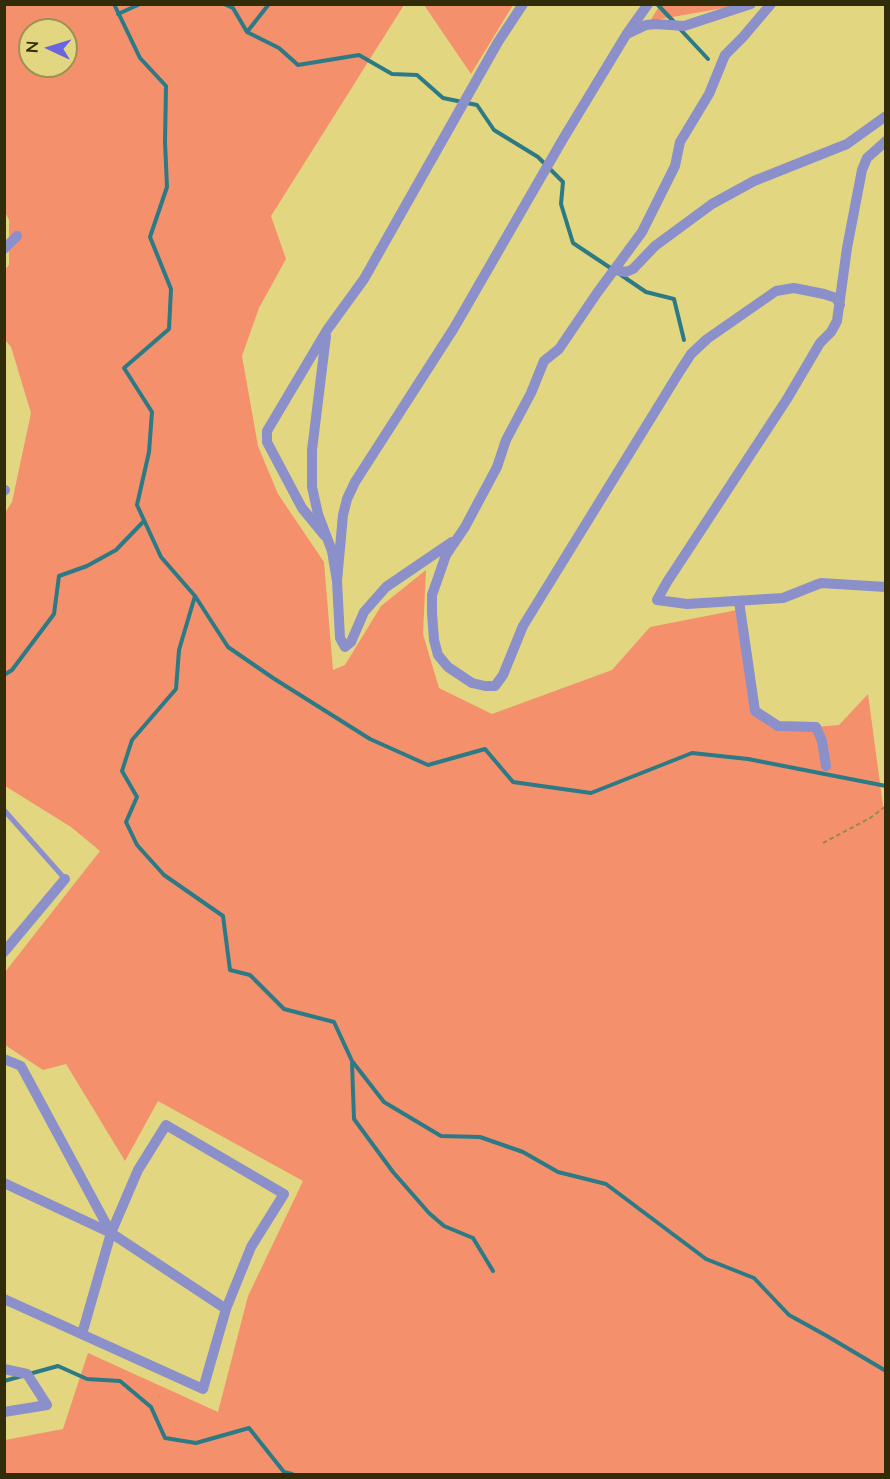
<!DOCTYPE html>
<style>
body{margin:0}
#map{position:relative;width:890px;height:1479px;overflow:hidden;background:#e3d681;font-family:Lato,sans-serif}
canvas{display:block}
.frame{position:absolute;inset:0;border:6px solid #322d08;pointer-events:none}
.north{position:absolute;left:18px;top:18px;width:60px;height:60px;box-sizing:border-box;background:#e3d681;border:2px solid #9c9251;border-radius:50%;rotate:274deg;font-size:16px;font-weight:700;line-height:24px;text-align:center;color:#322d08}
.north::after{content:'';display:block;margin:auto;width:21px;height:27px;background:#6a65df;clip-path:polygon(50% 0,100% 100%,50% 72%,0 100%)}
</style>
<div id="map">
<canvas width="890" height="1479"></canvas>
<div class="frame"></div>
<div class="north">N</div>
</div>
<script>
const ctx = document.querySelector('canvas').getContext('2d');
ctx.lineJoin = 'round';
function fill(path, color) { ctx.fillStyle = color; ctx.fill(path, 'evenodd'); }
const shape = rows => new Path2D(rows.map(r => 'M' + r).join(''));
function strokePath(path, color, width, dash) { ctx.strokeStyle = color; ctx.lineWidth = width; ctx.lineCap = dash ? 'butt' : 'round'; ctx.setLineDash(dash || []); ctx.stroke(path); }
fill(shape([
 [5,5,404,5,271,216,286,259,259,308,242,356,258,446,278,494,324,562,333,670,345,665,381,606,426,570,423,634,439,688,492,714,612,670,650,627,737,610,754,707,790,729,839,725,868,694,886,828,885,1474,5,1474,5,1440,63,1429,88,1353,218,1412,248,1296,303,1181,158,1101,125,1161,66,1064,43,1070,5,1045,5,972,100,851,71,827,5,786,5,513,12,502,31,413,11,347,5,340,4,270,9,265,9,220,4,210],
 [30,30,66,30,66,66,30,66],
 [424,5,513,5,471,74],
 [660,5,740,5,650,21]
]), '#f4916c');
strokePath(shape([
 [114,4,140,58,166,86,165,142,167,187,150,237,171,289,169,329,124,368,152,412,149,452,137,505,161,557,195,596,228,647,273,678,370,739,428,765,485,749,513,782,591,793,692,753,748,759,886,786],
 [224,4,233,8,247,32,279,48,298,65,359,55,392,74,417,75,443,98,477,105,494,130,538,157,563,182,561,204,573,243,612,269],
 [657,4,675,23],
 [118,14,140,4],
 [680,29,708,59],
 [247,32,269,4],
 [621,275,646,292,674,299,684,340],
 [195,596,179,650,176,689,132,740,122,771,137,797,126,822,137,845,164,875,223,916,230,970,250,975,284,1009,334,1022,352,1061,384,1102,441,1136,480,1137,523,1152,558,1172,606,1184,706,1259,754,1278,789,1315,827,1336,886,1371],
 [4,675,12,670,54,614,59,576,87,566,116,550,144,521],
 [352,1063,354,1119,393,1172,429,1213,444,1226,473,1238,493,1271],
 [29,1374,58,1366,87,1379,120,1381,151,1407,165,1438,196,1443,249,1428,284,1472,292,1474],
 [4,1381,22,1376]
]), '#2b7a85', 4);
strokePath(shape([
 [823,843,870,818,886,806]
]), '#948b4b', 2, [4.5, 3]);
strokePath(shape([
 [4,810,65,879]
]), '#8b8fca', 5);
strokePath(shape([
 [771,4,743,37,725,55,709,94,680,142,675,166,642,232,597,293,559,349,544,361,531,393,506,440,497,467,465,527,446,555,432,595,432,613,434,640,438,655,448,667,472,683,485,686,495,686,503,675,523,626,680,371,691,354,707,339,776,291,794,288,824,294,836,298,840,305],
 [627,34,646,25,656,24,684,26,751,4],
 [886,141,867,158,862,170,847,248,837,321,831,332,820,343,787,399,667,582,657,600,687,604,783,598,821,583,886,587],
 [4,249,17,236],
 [614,270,626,272,633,269,655,246,712,204,754,181,847,144,886,116],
 [326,336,312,450,312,487,318,514,332,551,337,581,340,638,345,647,351,642,364,612,386,587,452,542],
 [4,491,5,490],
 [325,536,302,508,267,442,267,431,327,330,364,279,498,42,523,4],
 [337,581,343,515,347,499,355,482,454,328,563,139,626,35,648,4],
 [739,601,755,711,778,726,816,727,822,741,826,766],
 [4,952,65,879],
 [4,1059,21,1066,111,1233],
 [4,1183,111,1233,226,1309],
 [4,1299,203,1389,226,1309,251,1247,284,1194,166,1125,138,1170,111,1233,82,1334],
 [4,1369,27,1374,47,1405,4,1412]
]), '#8b8fca', 10);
</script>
